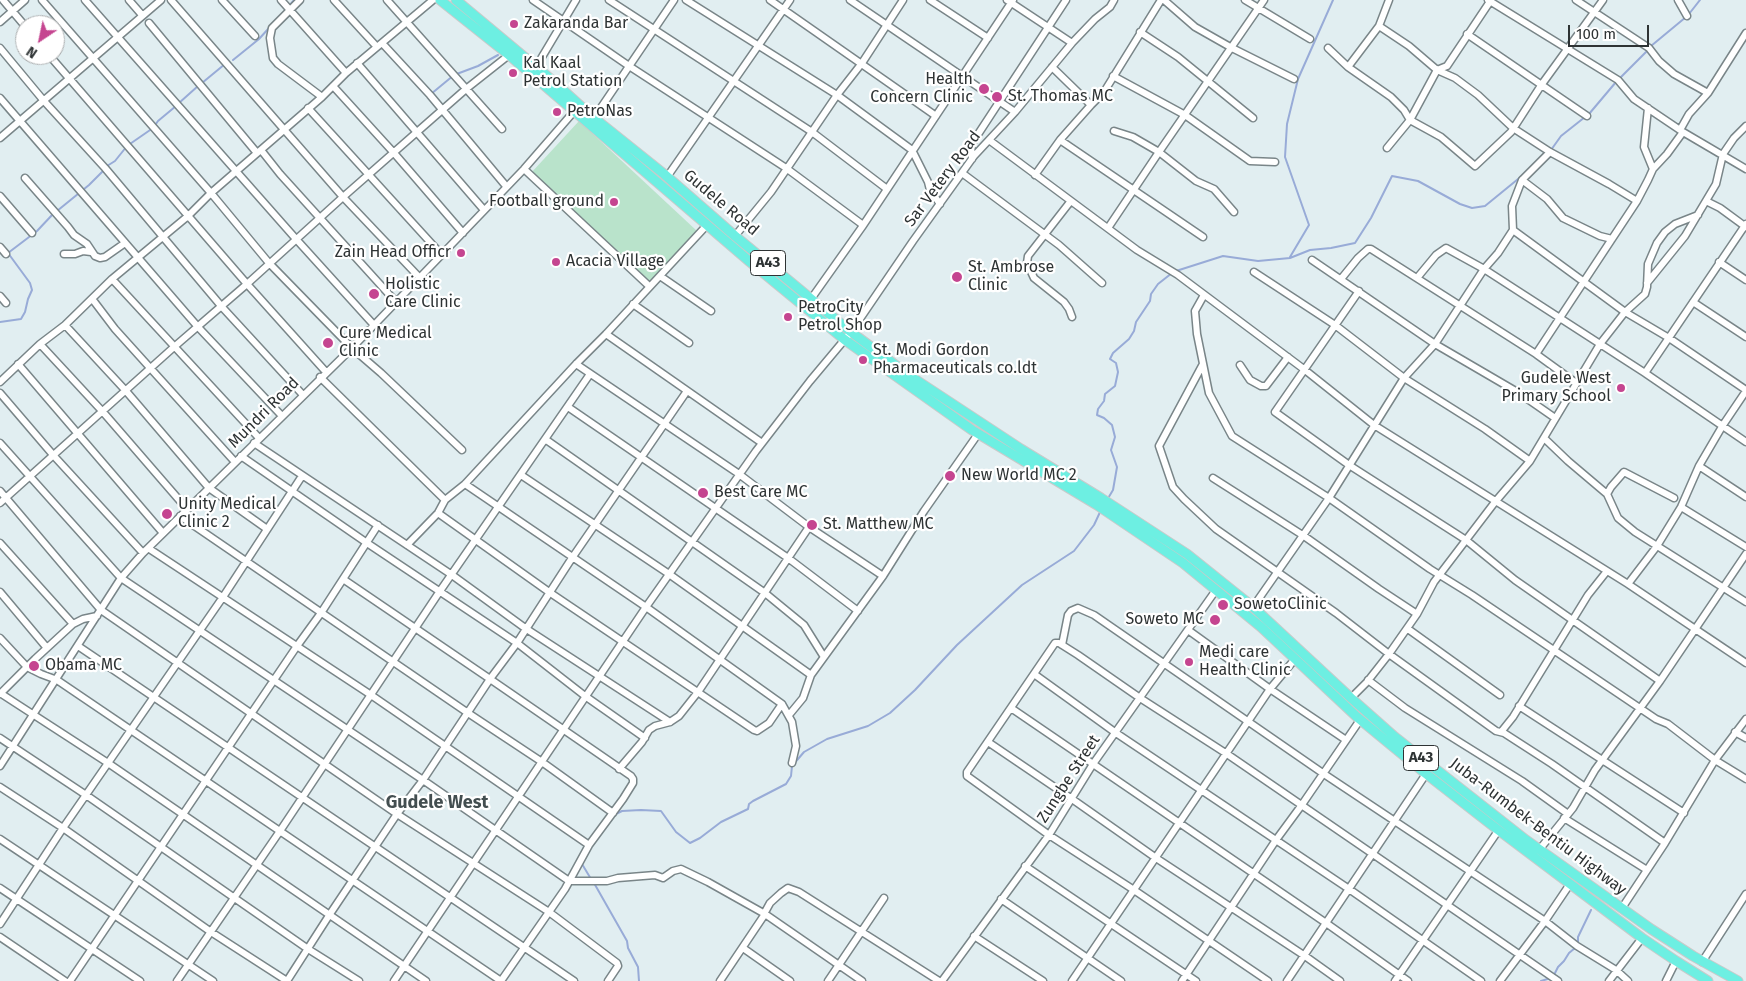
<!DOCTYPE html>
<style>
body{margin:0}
#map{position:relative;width:1746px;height:981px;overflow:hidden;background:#e1eef1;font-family:"Fira Sans",sans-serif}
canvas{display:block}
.north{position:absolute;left:15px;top:15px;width:50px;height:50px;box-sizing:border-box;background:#fff;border:1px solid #abadae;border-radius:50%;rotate:214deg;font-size:14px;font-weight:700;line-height:20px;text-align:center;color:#2e3334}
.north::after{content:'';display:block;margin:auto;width:18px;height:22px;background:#c54590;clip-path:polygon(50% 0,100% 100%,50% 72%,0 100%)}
.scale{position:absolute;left:1568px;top:25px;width:81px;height:22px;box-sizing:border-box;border:2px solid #2e3334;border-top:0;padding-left:6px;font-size:15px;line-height:18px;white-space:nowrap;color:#2e3334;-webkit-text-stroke:4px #fff;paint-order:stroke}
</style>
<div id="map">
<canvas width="1746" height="981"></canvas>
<div class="north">N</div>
<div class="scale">100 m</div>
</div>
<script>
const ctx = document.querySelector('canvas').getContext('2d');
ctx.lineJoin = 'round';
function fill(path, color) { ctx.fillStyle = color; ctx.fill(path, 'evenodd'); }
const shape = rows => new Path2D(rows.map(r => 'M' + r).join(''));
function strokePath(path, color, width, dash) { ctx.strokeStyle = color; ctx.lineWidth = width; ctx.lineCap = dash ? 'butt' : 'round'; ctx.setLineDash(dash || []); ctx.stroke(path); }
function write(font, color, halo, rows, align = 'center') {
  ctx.font = font + ' "Fira Sans",sans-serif'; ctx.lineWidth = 4.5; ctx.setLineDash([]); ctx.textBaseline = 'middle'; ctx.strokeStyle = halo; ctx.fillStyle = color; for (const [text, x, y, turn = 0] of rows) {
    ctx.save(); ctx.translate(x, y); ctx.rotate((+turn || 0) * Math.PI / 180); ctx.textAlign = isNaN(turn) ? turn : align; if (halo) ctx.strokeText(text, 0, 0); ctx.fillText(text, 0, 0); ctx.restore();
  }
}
fill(shape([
 [579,121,697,231,648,283,531,173]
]), '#b9e3cb');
strokePath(shape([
 [289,6,294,0],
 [1689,14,1700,0],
 [1651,46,1686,17],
 [233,60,259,39,279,17],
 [1620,78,1648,50],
 [202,83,225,64],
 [431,94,454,75,478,66,498,55],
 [179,103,198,86],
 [1589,114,1616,82],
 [1551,150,1561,136,1585,117],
 [107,166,115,161,127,146,153,128,158,121,176,106],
 [57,211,89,185,104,170],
 [8,253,37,231,53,214],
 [1290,257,1309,225,1285,157,1287,124,1298,79,1333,0],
 [1176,271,1223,256,1258,261,1290,258,1310,250,1331,248,1355,243,1371,218,1392,176,1418,181,1460,204,1472,208,1485,206,1523,175],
 [0,322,21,319,25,312,28,299,32,290,30,283,8,253],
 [1107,500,1113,490,1117,467,1111,450,1115,437,1112,425,1104,418,1097,415,1098,409,1104,401,1105,394,1115,386,1118,372,1116,363,1110,359,1113,353,1129,339,1134,331,1136,322,1150,301,1151,294,1158,284,1172,273],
 [616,814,622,811,641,810,661,811,676,832,690,843,700,838,721,822,748,809,749,804,753,801,786,784,791,776,792,766,804,752,827,739,868,726,890,713,915,690,957,645,1022,585,1074,551,1094,525,1101,510],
 [582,864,591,879],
 [594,883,627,941,628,948,638,967,639,981],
 [1578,944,1578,937,1591,910],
 [1554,975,1558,967,1564,961,1569,953,1575,948],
 [1541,981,1551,978]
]), '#98abd7', 2);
const minor = shape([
 [3,0,25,26],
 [42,0,211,193,269,263,352,348,381,373,462,450],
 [85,0,296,239,373,324],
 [129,0,142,15],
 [171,0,343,197,419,277],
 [222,0,255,36],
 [281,0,346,73],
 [300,0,272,28,270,38,273,58,278,64,322,97],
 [334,0,377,47],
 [387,0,502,129],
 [533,0,629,66,786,168,863,225],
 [609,0,812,132,887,189],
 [686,0,837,95,912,150,928,182,930,190,940,204],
 [770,0,936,116],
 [850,0,1015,112],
 [930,0,988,38],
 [1007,0,1072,43],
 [1164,0,1195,27,1232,48,1294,79],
 [1245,0,1310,39],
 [1488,0,1618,80,1634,99,1683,132,1746,169],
 [1576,0,1649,48,1659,61,1674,74,1708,93],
 [1678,0,1687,16],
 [0,22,25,0],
 [149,23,257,153],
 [1379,26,1409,46,1437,70,1455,78,1478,95,1513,128,1550,152,1609,184,1637,201],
 [1140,32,1178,57,1253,118],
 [1467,34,1587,116],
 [382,43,430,95,506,186],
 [0,48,44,101,105,168,222,307,303,395],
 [1328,48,1348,67,1391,97,1404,110,1410,120,1441,137,1475,166,1511,132,1542,84,1603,0],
 [49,55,247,284,326,372],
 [357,63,484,210],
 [536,67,576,0],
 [1052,67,1091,105],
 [1348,67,1379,26,1389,0],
 [1113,76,1185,115,1250,161,1275,162],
 [333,86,394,153,463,233],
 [0,98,198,327,282,416],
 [308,108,441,254],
 [1648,108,1644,147,1653,169],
 [594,118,674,0],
 [1680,130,1689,114,1708,93,1746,33],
 [1114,131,1133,137,1159,152,1196,181,1214,189,1234,212],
 [0,138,161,0],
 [989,140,1137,250,1178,275,1305,370,1374,425,1628,584,1746,663],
 [1060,140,1203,237],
 [1387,148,1410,120,1437,70,1447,66,1491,0],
 [261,150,280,174,396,302],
 [972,159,971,145,1066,0],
 [524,169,649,286],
 [962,173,1059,245,1102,283],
 [1035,175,1060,140,1091,105,1104,92,1161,0],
 [667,177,790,0],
 [25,178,68,227,74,235,87,244,95,256,100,258,105,257,125,243],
 [1522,180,1547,199,1563,218,1600,236,1612,239],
 [0,196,32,233],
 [1706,201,1720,208,1746,227],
 [1070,202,1028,256,1027,263,1034,278,1064,302,1069,309,1072,317],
 [1108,228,1159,152,1264,0],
 [1513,230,1625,312,1669,338,1746,390],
 [735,236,771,192,837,95,862,63,903,0],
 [0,247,6,254],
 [64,254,75,254,83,251,91,252],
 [1312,260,1435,344,1519,393,1555,418],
 [1719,262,1746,280],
 [1254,272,1335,325,1404,378,1485,429,1530,461],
 [660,276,711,311],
 [1417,278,1436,255,1446,248,1484,269,1645,373,1746,442],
 [112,279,259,438],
 [1341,279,1358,258,1368,249,1371,249,1536,354,1576,383],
 [1647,283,1685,236,1716,184,1723,154,1734,138,1746,126],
 [1359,291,1275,412,1349,465,1466,540,1515,580,1660,681],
 [1204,295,1195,311,1197,334,1209,393,1232,436,1329,498,1430,569,1472,595,1656,719,1668,724,1715,760,1746,779],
 [0,296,6,303],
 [811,299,862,227,1013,0],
 [93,300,115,329,235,462],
 [1693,302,1746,337],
 [633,304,689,343],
 [65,325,126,391,209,488,267,529],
 [606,334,762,443],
 [40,344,103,412,187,509],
 [1536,354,1637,201,1648,180,1653,169,1667,154,1683,132],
 [18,364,163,533],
 [576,364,739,474,809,527,883,576],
 [1203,364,1159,446,1173,487,1184,499,1216,529,1336,613,1389,654,1496,731,1504,733,1552,764,1665,843],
 [1240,365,1250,380,1261,386,1266,386,1288,357],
 [1645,373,1746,224],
 [320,377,445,500],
 [0,382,40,344,65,325,112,279,188,216,211,193,322,97,346,73,433,0],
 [0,393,54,456,143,553],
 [568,407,788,558,858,611],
 [1544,438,1568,461,1607,494,1618,518,1635,532,1746,602],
 [545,439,765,593,804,625,824,657],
 [0,443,121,578,423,780,569,881,607,881,618,878,655,875,663,878,673,871,681,869,708,882,765,914,862,981],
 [254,443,452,575,525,628,670,722],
 [241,456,367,543,517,643,585,696,645,738],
 [1699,466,1746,497],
 [521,475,669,574,811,675],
 [1213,478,1304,536,1379,589,1417,614],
 [465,484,646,607,782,704,792,722,796,746,792,763],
 [0,491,101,610,397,814,549,912,617,963,618,966,608,981],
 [1607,494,1611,487,1624,472,1674,498],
 [0,503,174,347,247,284,343,197,466,89,509,55],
 [1681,507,1746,547],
 [438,513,549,592,754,730,757,731,769,723,782,704],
 [180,516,468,713,542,762,613,813],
 [0,543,73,624],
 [407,545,438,513,445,500,465,484,576,364,606,334,707,225],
 [148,548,371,695,589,845],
 [343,579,490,679,631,776,633,779,633,783,623,799,589,845,565,889,501,981],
 [1628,584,1657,546,1681,507,1699,466,1723,425,1746,391],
 [0,592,47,648],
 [1253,607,1329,498,1404,378,1435,344,1484,269,1498,253,1513,230,1512,206,1522,180,1550,152],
 [1408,629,1500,695],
 [1188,630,1270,689,1346,740],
 [0,638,27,667,41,674,57,680,501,981],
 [1062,645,1068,615,1071,611,1078,608,1094,615,1324,774,1545,921,1577,946,1616,970,1628,981],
 [78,646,574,981],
 [1034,674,1116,733,1349,889,1481,981],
 [1368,680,1405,708,1522,781,1568,814],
 [0,693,108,763,426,981],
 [0,694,35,659,73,624,83,619,97,616],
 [1351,698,1367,682,1389,654,1417,614,1434,582,1495,502,1530,461,1600,344,1625,312,1645,294,1647,287,1648,264,1657,243,1665,232,1675,224,1698,215],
 [1519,706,1684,813],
 [1011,708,1326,923,1408,981],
 [789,715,803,698,811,675,883,576,924,511,978,434],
 [1501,732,1513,717,1588,595,1607,571],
 [1735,732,1746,738],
 [0,738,86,795,308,949,359,981],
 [988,742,1072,799,1156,858,1305,956,1340,981],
 [0,766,121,578,143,553,352,348,524,169,577,108],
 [619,769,642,742,649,730,655,726,670,722,679,716,698,692,809,527],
 [0,787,63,828,211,932,287,981,330,914,397,814,423,780,490,679,517,643,572,558,687,391],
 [1564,818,1647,870],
 [0,839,213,981],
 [1539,850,1573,808,1595,770,1660,681,1746,554],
 [1025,866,1196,981],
 [0,888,140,981],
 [1001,899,1121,981],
 [1622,908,1665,843,1715,760,1746,719],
 [764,914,770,903,781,893,788,888,799,892,939,981],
 [0,924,63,828,223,597,302,476],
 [974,936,1043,981],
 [0,937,65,981],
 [743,948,790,981],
 [1702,962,1746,894],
 [70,981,297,646,321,613,378,525],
 [177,981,280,831,440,591,590,374],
 [394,981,646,607,756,451,810,381,851,332,913,241,974,156,1015,112,1072,43,1095,19,1110,7,1114,0],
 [720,981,765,914],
 [828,981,884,898],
 [942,981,1049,835,1093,764,1216,590],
 [1072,981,1270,689,1295,659],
 [1182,981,1276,840,1301,806,1360,720],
 [1268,981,1134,890,1049,835,967,776,967,772,1055,643,1059,643,1078,655,1140,698,1227,754,1558,981],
 [1287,981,1426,774],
 [1395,981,1498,831],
 [1500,981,1545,921,1570,884],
 [1609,981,1642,938],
 [1666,981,1676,961]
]);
const highway = shape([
 [440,0,509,55,749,261,845,340,972,430,1097,505,1183,563,1261,627,1357,717,1425,773,1493,826,1642,938,1676,961,1708,981],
 [456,0,553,81,594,118,664,174,735,236,851,332,910,376,1021,449,1101,498,1187,554,1253,607,1351,698,1395,737,1526,840,1651,929,1693,956,1738,981]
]);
strokePath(minor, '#798588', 9);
strokePath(highway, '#c9caca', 11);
strokePath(minor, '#fff', 6);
strokePath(highway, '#6defe2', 9);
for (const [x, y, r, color] of [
 [514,24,5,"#c54590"],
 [513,73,5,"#c54590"],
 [984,89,6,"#c54590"],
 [997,97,6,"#c54590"],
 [557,112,5,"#c54590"],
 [614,202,5,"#c54590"],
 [461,253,5,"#c54590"],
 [556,262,5,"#c54590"],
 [957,277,6,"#c54590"],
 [374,294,6,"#c54590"],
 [788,317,5,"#c54590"],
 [328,343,6,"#c54590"],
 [863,360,5,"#c54590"],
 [1621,388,5,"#c54590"],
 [950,476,6,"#c54590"],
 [703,493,6,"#c54590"],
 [167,514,6,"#c54590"],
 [812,525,6,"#c54590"],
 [1223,605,6,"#c54590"],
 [1215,620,6,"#c54590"],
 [1189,662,5,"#c54590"],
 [34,666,6,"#c54590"]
]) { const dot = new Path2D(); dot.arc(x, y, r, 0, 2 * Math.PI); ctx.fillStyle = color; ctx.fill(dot); strokePath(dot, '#fff', 2); }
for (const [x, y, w] of [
 [768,263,35],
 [1421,758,35]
]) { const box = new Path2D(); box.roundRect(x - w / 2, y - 12.5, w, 25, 4); ctx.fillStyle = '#fff'; ctx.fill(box); strokePath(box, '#2e3334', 1); }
write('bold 15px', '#2e3334', null, [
 ["A43",768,263],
 ["A43",1421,758]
]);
write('16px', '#2e3334', '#fff', [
 ["Zakaranda Bar",524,24],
 ["Kal Kaal",523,64],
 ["Petrol Station",523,82],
 ["Health",973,80,"right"],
 ["Concern Clinic",973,98,"right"],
 ["St. Thomas MC",1008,97],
 ["PetroNas",567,112],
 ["Football ground",604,202,"right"],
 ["Zain Head Officr",451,253,"right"],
 ["Acacia Village",566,262],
 ["St. Ambrose",968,268],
 ["Clinic",968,286],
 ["Holistic",385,285],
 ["Care Clinic",385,303],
 ["PetroCity",798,308],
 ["Petrol Shop",798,326],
 ["Cure Medical",339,334],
 ["Clinic",339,352],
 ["St. Modi Gordon",873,351],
 ["Pharmaceuticals co.ldt",873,369],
 ["Gudele West",1611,379,"right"],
 ["Primary School",1611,397,"right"],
 ["New World MC 2",961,476],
 ["Best Care MC",714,493],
 ["Unity Medical",178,505],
 ["Clinic 2",178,523],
 ["St. Matthew MC",823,525],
 ["SowetoClinic",1234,605],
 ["Soweto MC",1204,620,"right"],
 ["Medi care",1199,653],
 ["Health Clinic",1199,671],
 ["Obama MC",45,666]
], 'left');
write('16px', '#2e3334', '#fff', [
 ["Sar Vetery Road",943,179,-53],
 ["Gudele Road",721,203,40],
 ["Mundri Road",264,413,-45],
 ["Zungbe Street",1069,779,-57],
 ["Juba-Rumbek-Bentiu Highway",1538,827,37]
]);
write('bold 18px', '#434e50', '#fff', [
 ["Gudele West",437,803]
]);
</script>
